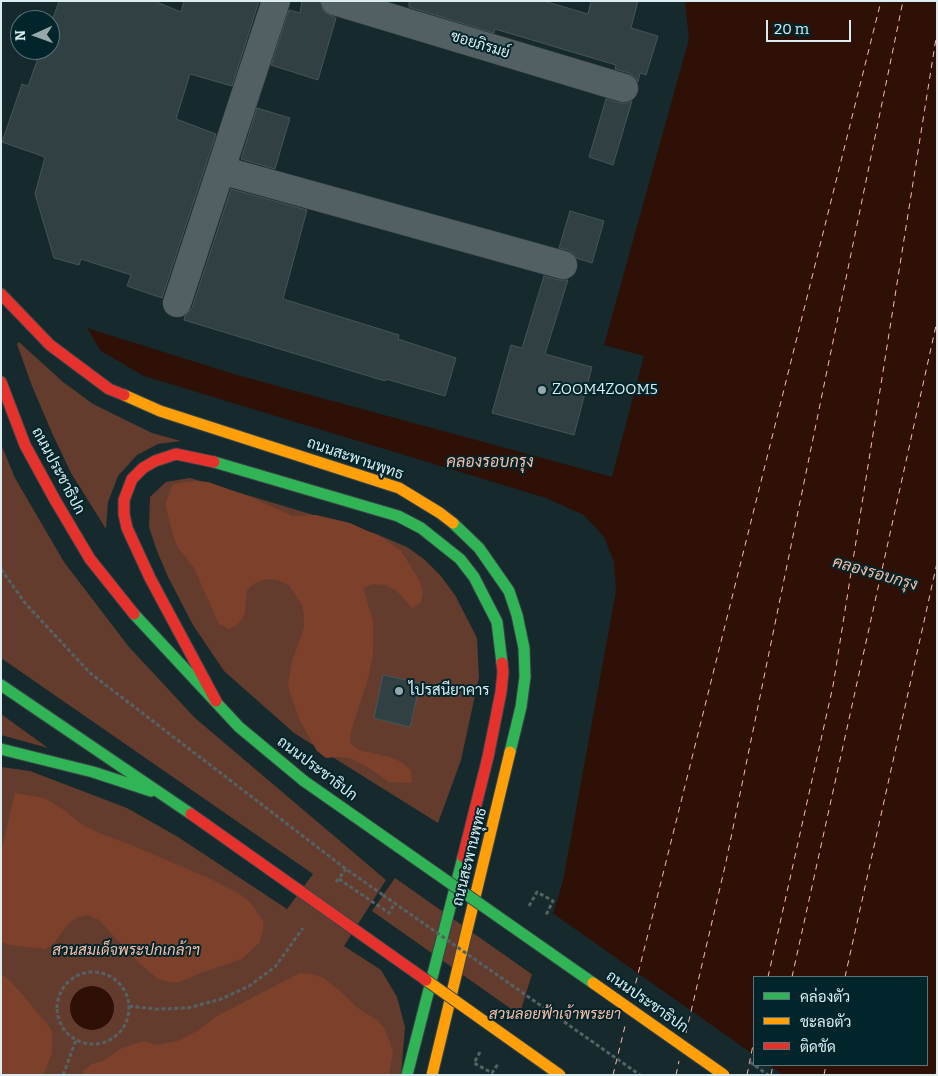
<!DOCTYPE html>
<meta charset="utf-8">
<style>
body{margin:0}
#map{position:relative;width:938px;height:1076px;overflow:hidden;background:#16292c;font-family:Bitter,Sarabun,serif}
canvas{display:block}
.frame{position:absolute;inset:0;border:2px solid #dbedf1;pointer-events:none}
.legend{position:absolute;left:753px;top:976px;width:175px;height:90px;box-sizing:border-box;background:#02252b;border:1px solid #59757a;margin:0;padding:6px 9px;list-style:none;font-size:15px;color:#dbedf1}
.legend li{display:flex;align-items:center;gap:10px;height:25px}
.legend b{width:25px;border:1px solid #59757a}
.north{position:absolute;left:10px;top:10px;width:50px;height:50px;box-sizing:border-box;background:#02252b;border:1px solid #59757a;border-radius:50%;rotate:268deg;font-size:14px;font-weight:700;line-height:20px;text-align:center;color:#dbedf1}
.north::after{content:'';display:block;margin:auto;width:18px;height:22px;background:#96a8ac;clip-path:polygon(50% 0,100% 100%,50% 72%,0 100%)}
.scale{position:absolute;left:766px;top:20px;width:85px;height:22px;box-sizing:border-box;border:2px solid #dbedf1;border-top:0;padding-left:6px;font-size:15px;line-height:18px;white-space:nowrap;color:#dbedf1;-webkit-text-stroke:4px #02252b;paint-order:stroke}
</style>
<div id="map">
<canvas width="938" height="1076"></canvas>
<div class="frame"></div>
<ul class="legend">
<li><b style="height:6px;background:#30b455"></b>คล่องตัว</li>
<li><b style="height:6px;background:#ff9f0a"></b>ชะลอตัว</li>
<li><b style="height:6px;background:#e5322d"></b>ติดขัด</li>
</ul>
<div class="north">N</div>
<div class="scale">20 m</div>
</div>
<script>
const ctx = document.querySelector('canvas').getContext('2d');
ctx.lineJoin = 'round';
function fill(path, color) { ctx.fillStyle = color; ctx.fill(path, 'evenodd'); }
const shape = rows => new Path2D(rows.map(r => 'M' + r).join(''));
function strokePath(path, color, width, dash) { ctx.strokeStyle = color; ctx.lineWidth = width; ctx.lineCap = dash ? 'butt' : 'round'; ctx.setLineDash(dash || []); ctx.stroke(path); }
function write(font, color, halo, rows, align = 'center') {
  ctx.font = font + ' Bitter,Sarabun,serif'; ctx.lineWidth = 4; ctx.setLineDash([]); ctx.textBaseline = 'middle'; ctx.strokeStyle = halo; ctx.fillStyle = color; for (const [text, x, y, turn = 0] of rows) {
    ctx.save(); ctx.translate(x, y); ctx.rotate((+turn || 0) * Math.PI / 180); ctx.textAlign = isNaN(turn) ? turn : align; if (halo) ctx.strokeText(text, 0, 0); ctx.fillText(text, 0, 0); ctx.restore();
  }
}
fill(shape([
 [19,342,63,382,93,404,152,433,181,441,158,444,137,455,118,476,108,502,106,529,71,473,52,433,32,386,17,344],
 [1,444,15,478,64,562,129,647,195,718,386,880,344,946,381,970,397,997,405,1027,401,1075,1,1075,1,767,30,771,127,808,178,837,287,909,313,874,1,658],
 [190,478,374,533,407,547,425,560,440,575,455,595,477,638,479,677,461,760,438,823,294,733,224,671,193,625,168,577,157,551,149,527,150,497,166,482],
 [1,714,48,748,1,735],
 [395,878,675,1075,605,1075,372,911]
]), '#633c2e');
fill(shape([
 [196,481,208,482,251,497,292,516,316,515,350,523,383,538,401,551,419,580,423,591,421,602,412,608,397,591,386,585,374,584,363,588,373,621,373,655,368,678,351,731,350,743,359,750,393,758,403,763,411,771,412,783,389,782,369,768,350,758,338,757,326,758,317,751,299,719,288,686,292,661,304,628,304,616,302,605,289,585,278,580,266,579,255,583,247,590,245,613,239,623,229,629,219,624,194,568,179,549,174,539,165,504,173,484],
 [15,793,44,798,64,810,81,824,101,834,124,842,211,879,241,895,250,902,263,921,263,932,259,943,243,958,233,962,200,973,180,982,168,982,157,978,139,963,99,920,88,915,77,917,68,924,54,943,45,949,10,945,1,942,1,852],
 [300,973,311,974,322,977,340,991,356,1007,377,1020,384,1028,393,1050,389,1075,83,1075,83,1071,92,1064,103,1061,122,1048,144,1041,156,1045,178,1041,199,1030,217,1016],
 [1,974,8,979,24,996,38,1014,46,1022,52,1032,52,1054,43,1075,1,1075]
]), '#7d402b');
fill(shape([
 [685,1,937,1,937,1075,504,1075,563,881,616,591,614,562,604,537,584,515,546,498,144,376,101,351,87,328,237,375,612,477,644,356,604,345,689,39],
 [754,977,927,977,927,1065,754,1065],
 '70 1008a22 22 0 1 1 44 0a22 22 0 1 1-44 0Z'
]), '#2f1006');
fill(shape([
 [551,912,754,1055,754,1065,769,1065,783,1075,507,1075,502,1072]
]), '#16292c');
strokePath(shape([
 [768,977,833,686,937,32],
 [792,977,937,321],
 [845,977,937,563],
 [633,994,881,1],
 [686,1033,726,862,903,1],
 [613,1075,626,1022],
 [676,1075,679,1061],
 [747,1075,754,1040],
 [771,1075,773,1065],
 [824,1075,826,1065],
 [936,1075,937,1070]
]), '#fcbba5', 1, [6, 5]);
const building = shape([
 [59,1,154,1,181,12,184,1,259,1,232,86,190,74,176,119,216,134,162,298,127,286,131,275,81,259,79,265,54,258,35,194,45,157,2,142,22,84,28,86,41,50,50,50,50,27,59,1],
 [302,1,320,1,324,12,336,18,318,80,271,65,289,10,300,13,302,1],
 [409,1,544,1,588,14,591,1,638,1,631,28,658,36,646,75,640,73,638,82,635,77,629,73,615,69,616,65,495,29,494,33,409,7,409,1],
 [606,99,620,103,627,103,632,101,613,165,589,157,606,99],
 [257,108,290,118,275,169,241,159,257,108],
 [231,189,307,210,283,299,399,335,398,339,456,358,445,396,386,379,385,381,184,320,185,316,192,308,231,189],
 [570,211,604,221,592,263,576,258,574,254,568,250,559,248,570,211],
 [544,276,559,280,568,280,545,354,592,367,574,435,492,413,511,345,522,348,544,276],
 [383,675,420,683,410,727,374,718,383,675]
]);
fill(building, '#314042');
strokePath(building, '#465658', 1);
const street = shape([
 [335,1,624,88],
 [221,170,563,265],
 [177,303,276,1]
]);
const fast = shape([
 [214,462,398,516,421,528,460,559,474,577,497,622,502,663],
 [453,523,479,548,509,591,517,615,524,648,525,677,521,707,510,752],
 [134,614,239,727,304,781],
 [1,685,191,814],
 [1,749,93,772,151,791],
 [407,1075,463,857]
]);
const slow = shape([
 [124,395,160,411,399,488,440,513,453,523],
 [432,1075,510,752]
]);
const jam = shape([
 [1,294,50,345,109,389,124,395],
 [1,382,25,445,55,500,90,559,134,614],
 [214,462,176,454,155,461,143,468,132,479,124,500,124,514,127,528,150,578,216,701],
 [463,857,488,757,501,692,503,672,502,663]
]);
strokePath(street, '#374548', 29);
strokePath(fast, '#374548', 13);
strokePath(slow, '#374548', 13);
strokePath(jam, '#374548', 13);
strokePath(shape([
 [1,569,25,603,90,673,346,869,383,895],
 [339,879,389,913,395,903],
 [336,882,346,869],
 [529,906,537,892,553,901,546,915],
 '57 1008a36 36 0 1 1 72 0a36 36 0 1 1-72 0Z',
 [129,1006,156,1009,188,1008,221,999,249,986,275,967,303,928],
 [480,1052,474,1063,492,1073,498,1064],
 [63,1075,76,1040]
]), '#556264', 3, [4, 2.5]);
strokePath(street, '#536063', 28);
strokePath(fast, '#30b455', 11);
strokePath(slow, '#ff9f0a', 11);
strokePath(jam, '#e5322d', 11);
const fastBridge = shape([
 [304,781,593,983]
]);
const slowBridge = shape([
 [426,980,560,1075],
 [593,983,724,1075]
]);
const jamBridge = shape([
 [191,814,426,980]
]);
strokePath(fastBridge, '#374548', 13, []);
strokePath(slowBridge, '#374548', 13, []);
strokePath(jamBridge, '#374548', 13, []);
strokePath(shape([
 [383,895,640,1075],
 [750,1062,768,1075]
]), '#556264', 3, [4, 2.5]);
strokePath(fastBridge, '#30b455', 11);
strokePath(slowBridge, '#ff9f0a', 11);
strokePath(jamBridge, '#e5322d', 11);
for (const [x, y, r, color] of [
 [542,390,5,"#96a8ac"],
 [399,691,5,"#96a8ac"]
]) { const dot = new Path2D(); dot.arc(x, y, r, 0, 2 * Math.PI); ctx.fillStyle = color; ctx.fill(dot); strokePath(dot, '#02252b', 2); }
write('15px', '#dbedf1', '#02252b', [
 ["ซอยภิรมย์",480,45,17],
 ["ถนนสะพานพุทธ",355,459,19],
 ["ถนนประชาธิปก",58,471,62],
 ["ถนนประชาธิปก",317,769,37],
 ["ถนนสะพานพุทธ",470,857,-76],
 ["ถนนประชาธิปก",647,1002,35]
]);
write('15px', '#dbedf1', '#02252b', [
 ["ZOOM4ZOOM5",552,390],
 ["ไปรสนียาคาร",409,691]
], 'left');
write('italic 15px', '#febda7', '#02252b', [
 ["สวนสมเด็จพระปกเกล้าฯ",126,951],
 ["สวนลอยฟ้าเจ้าพระยา",555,1015]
]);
write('italic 16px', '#fcbba5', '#02252b', [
 ["คลองรอบกรุง",490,463],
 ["คลองรอบกรุง",875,574,16]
]);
</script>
